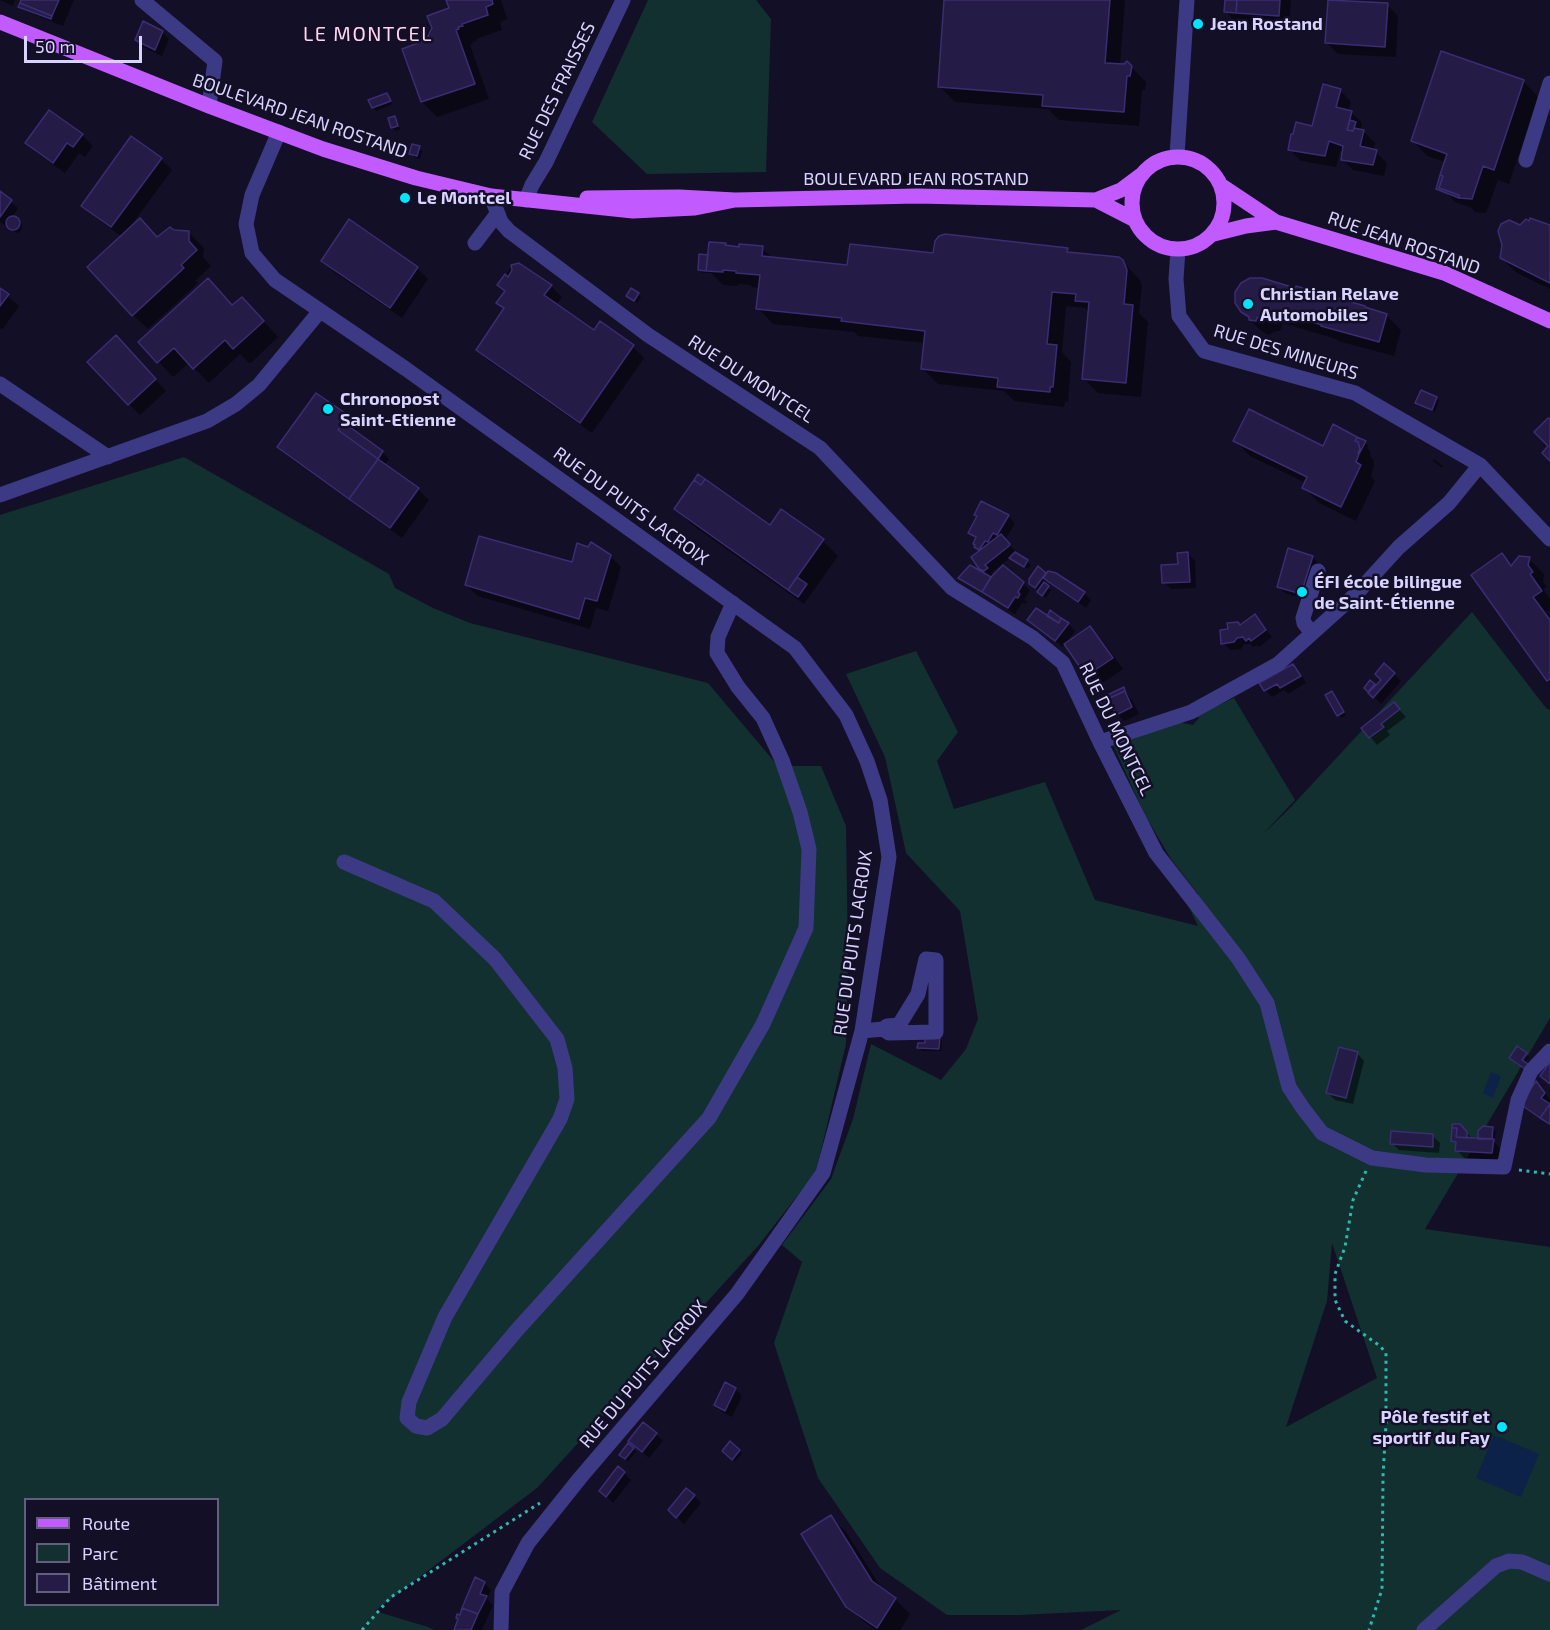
<!DOCTYPE html>
<meta charset="utf-8">
<style>
body{margin:0}
#map{position:relative;width:1550px;height:1630px;overflow:hidden;background:#130f26;font-family:"Exo 2",sans-serif}
canvas{display:block}
.legend{position:absolute;left:24px;top:1498px;width:195px;height:108px;box-sizing:border-box;background:#130f26;border:2px solid #625e7d;margin:0;padding:8px 10px;list-style:none;font-size:18px;color:#d9d4ff}
.legend li{display:flex;align-items:center;gap:12px;height:30px}
.legend b{width:30px;border:2px solid #625e7d}
.scale{position:absolute;left:24px;top:36px;width:118px;height:27px;box-sizing:border-box;border:3px solid #d9d4ff;border-top:0;padding-left:8px;font-size:18px;line-height:21px;white-space:nowrap;color:#d9d4ff;-webkit-text-stroke:4px #130f26;paint-order:stroke}
</style>
<div id="map">
<canvas width="1550" height="1630"></canvas>
<ul class="legend">
<li><b style="height:8px;background:#c25bff"></b>Route</li>
<li><b style="height:16px;background:#12302f"></b>Parc</li>
<li><b style="height:16px;background:#241b47"></b>Bâtiment</li>
</ul>
<div class="scale">50 m</div>
</div>
<script>
const ctx = document.querySelector('canvas').getContext('2d');
ctx.lineJoin = 'round';
function fill(path, color) { ctx.fillStyle = color; ctx.fill(path, 'evenodd'); }
const shape = rows => new Path2D(rows.map(r => 'M' + r).join(''));
function strokePath(path, color, width, dash) { ctx.strokeStyle = color; ctx.lineWidth = width; ctx.lineCap = dash ? 'butt' : 'round'; ctx.setLineDash(dash || []); ctx.stroke(path); }
function write(font, color, halo, rows, align = 'center') {
  ctx.font = font + ' "Exo 2",sans-serif'; ctx.lineWidth = 5; ctx.setLineDash([]); ctx.textBaseline = 'middle'; ctx.strokeStyle = halo; ctx.fillStyle = color; for (const [text, x, y, turn = 0] of rows) {
    ctx.save(); ctx.translate(x, y); ctx.rotate((+turn || 0) * Math.PI / 180); ctx.textAlign = isNaN(turn) ? turn : align; if (halo) ctx.strokeText(text, 0, 0); ctx.fillText(text, 0, 0); ctx.restore();
  }
}
fill(shape([
 [648,0,756,0,771,19,766,172,647,174,592,122],
 [184,457,389,574,395,588,433,608,470,623,708,683,778,766,821,766,846,826,848,956,846,1044,816,1172,758,1246,537,1488,375,1611,428,1627,434,1630,0,1630,0,515],
 [26,1500,218,1500,218,1604,26,1604],
 [1472,612,1546,708,1550,710,1550,1018,1425,1229,1550,1247,1550,1630,1081,1630,1121,1610,1020,1615,947,1615,880,1568,818,1478,774,1343,802,1262,782,1245,831,1179,853,1119,871,1044,941,1080,966,1049,978,1019,960,911,906,853,885,757,846,674,916,651,958,732,937,761,954,809,1045,782,1095,900,1198,926,1188,905,1198,894,1171,859,1146,817,1113,745,1178,722,1193,725,1199,718,1197,715,1234,698,1295,800,1262,835,1289,809],
 [1332,1243,1377,1378,1286,1427,1327,1301]
]), '#12302f');
fill(shape([
 [1491,1072,1501,1076,1493,1098,1483,1093],
 [1494,1435,1539,1454,1521,1497,1476,1478]
]), '#0c2248');
fill(shape([
 [0,0,15,0,13,6],
 [23,0,74,0,63,26,23,10,20,7],
 [448,0,501,0,507,19,500,22,502,30,476,39,477,41,472,42,473,44,470,45,489,99,437,117,422,102,404,50,427,41,451,9],
 [946,0,1125,0,1120,65,1127,63,1146,82,1145,90,1142,90,1139,126,1059,120,1048,109,955,102,940,87],
 [1227,0,1291,0,1289,27,1249,24,1245,20,1233,19,1226,12],
 [1387,5,1398,16,1396,57,1338,54,1327,43],
 [162,32,169,39,162,56,143,47,136,40],
 [1523,81,1538,97,1509,184,1498,180,1486,213,1475,212,1472,208,1455,202,1440,187,1446,162,1427,156,1412,140],
 [1340,90,1351,102,1348,112,1351,112,1362,123,1360,131,1364,132,1375,143,1373,151,1376,152,1387,163,1384,176,1353,170,1342,159,1344,152,1340,151,1336,167,1301,161,1290,150,1313,128],
 [387,95,393,104,376,111,373,107],
 [394,117,397,121,400,129,396,131,393,128,390,119],
 [82,135,93,146,85,157,79,153,65,173,38,154,27,143],
 [419,148,422,151,420,159,414,157,411,154],
 [161,159,172,170,129,228,157,238,173,232,189,233,204,248,203,257,211,266,195,281,198,283,148,329,133,315,122,237,94,216,83,205],
 [899,173,905,173,909,177,909,180,902,180,899,176],
 [0,193,18,208,12,217,15,218,22,224,22,228,20,232,16,233,7,225,6,226,0,222],
 [1521,227,1550,227,1550,289,1517,273,1501,258,1504,245],
 [725,244,728,247,762,248,772,258,849,267,934,255,1067,249,1072,254,1120,259,1140,280,1142,286,1139,313,1148,322,1141,397,1098,393,1083,378,1089,313,1085,308,1066,306,1062,352,1071,362,1068,402,1065,401,1064,407,1014,401,1004,391,938,384,923,369,926,343,858,336,854,332,773,324,758,308,760,288,752,287,750,285,738,284,737,286,723,285,711,273,702,273,699,270,707,256],
 [323,261,417,268,428,279,402,318,334,272],
 [512,266,551,286,562,297,556,305,594,333,600,324,633,347,644,358,592,433,489,361,478,350,505,310,498,303,506,292,499,285],
 [0,289,19,306,2,330,0,328],
 [638,294,641,297,637,303,628,296],
 [1236,302,1386,315,1401,330,1394,356,1338,341,1336,339,1283,323,1280,331,1277,331,1271,333,1271,335,1266,334,1257,327,1242,311],
 [257,314,278,337,251,363,249,363,240,354,209,383,189,363,173,377,140,342],
 [127,349,166,391,140,415,129,404],
 [316,395,347,416,358,427,355,433,382,452,389,459,385,465,418,489,429,500,402,538,290,458,279,447],
 [1436,398,1439,401,1435,412,1420,405,1417,402],
 [1235,441,1323,448,1365,442,1368,445,1367,448,1371,453,1370,456,1373,459,1374,465,1371,476,1375,481,1356,521,1319,503,1304,488,1306,483,1250,456],
 [1434,459,1443,466,1442,468,1433,461],
 [676,509,770,527,823,541,838,556,804,604,691,524],
 [1008,516,1015,523,1005,540,1016,552,1016,554,1031,565,1028,569,1011,557,991,573,994,576,1023,583,1030,591,1024,600,1027,602,1025,604,1022,603,1015,614,967,584,960,578,988,576,981,568,980,552,976,547,977,540,970,533],
 [991,536,983,546,981,544],
 [1188,554,1195,561,1196,588,1171,589,1164,582],
 [1502,555,1513,566,1529,559,1544,574,1543,582,1547,587,1543,589,1550,599,1550,610,1547,612,1550,616,1550,682,1548,680],
 [610,556,621,567,608,611,596,608,590,629,478,596,466,585],
 [1312,557,1319,564,1308,600,1285,593,1278,586],
 [1038,568,1047,575,1084,593,1091,600,1086,608,1052,585,1047,580,1043,584,1051,590,1046,598,1042,595,1040,591,1034,587],
 [1255,616,1272,637,1259,647,1257,645,1254,647,1250,644,1244,644,1241,649,1230,650,1223,643,1230,630,1240,627],
 [1029,620,1068,624,1075,631,1063,647],
 [1090,628,1101,639,1123,669,1098,686,1087,675,1066,645],
 [1384,665,1401,681,1381,704,1366,688,1371,682,1376,687,1383,680],
 [1293,666,1300,673,1306,683,1288,694,1284,690,1272,697,1265,690],
 [1123,689,1132,700,1139,714,1124,721,1115,711,1109,714,1107,712,1119,707],
 [1335,696,1346,715,1342,718,1339,715],
 [1394,704,1406,717,1387,731,1390,735,1377,745,1363,728],
 [939,1037,942,1040,941,1051,922,1051,919,1048],
 [1357,1053,1364,1061,1353,1104,1335,1100,1328,1093],
 [1526,1054,1529,1057,1524,1063,1511,1057],
 [1543,1090,1550,1100,1550,1125,1529,1111,1522,1104],
 [1460,1126,1470,1136,1469,1140,1479,1140,1492,1128,1496,1131,1494,1142,1500,1148,1499,1160,1464,1158,1457,1150,1457,1145,1453,1140],
 [1433,1136,1440,1143,1439,1153,1399,1150,1392,1143],
 [735,1389,742,1396,732,1417,722,1412,715,1405],
 [656,1434,663,1441,649,1458,637,1448],
 [633,1449,636,1452,628,1461,624,1458],
 [724,1451,739,1451,742,1454,735,1461],
 [624,1473,631,1480,613,1503,601,1491],
 [694,1496,701,1503,684,1524,670,1510],
 [831,1517,846,1532,882,1589,895,1599,910,1614,900,1630,875,1630,863,1621,847,1606],
 [484,1583,491,1590,487,1599,493,1605,482,1630,457,1630,460,1617]
]), '#0007');
const building = shape([
 [21,0,59,0,52,16,20,3,21,0],
 [446,0,492,0,493,4,486,7,488,15,462,24,463,26,458,27,459,29,456,30,475,84,421,102,402,49,426,40,432,28,427,16,449,8,446,0],
 [944,0,1110,0,1105,63,1124,64,1127,61,1132,66,1130,76,1127,76,1124,112,1042,106,1043,95,938,87,944,0],
 [1225,0,1237,0,1236,13,1224,12,1225,0],
 [1237,0,1280,0,1279,16,1236,13,1237,0],
 [1328,0,1388,3,1385,47,1325,43,1328,0],
 [20,3,52,16,51,19,18,7,20,3],
 [143,21,163,31,155,50,135,40,143,21],
 [1441,51,1524,80,1494,170,1483,166,1472,199,1459,198,1459,195,1439,188,1443,176,1440,175,1447,154,1411,141,1441,51],
 [1323,84,1341,89,1336,107,1352,111,1347,130,1353,131,1354,128,1364,130,1360,146,1377,150,1373,165,1341,160,1343,146,1329,141,1325,156,1288,150,1291,134,1293,134,1296,122,1312,126,1323,84],
 [387,93,391,101,372,108,368,100,387,93],
 [49,110,83,134,73,147,67,143,53,163,25,143,49,110],
 [395,116,398,126,391,128,388,118,395,116],
 [1350,120,1356,122,1353,131,1347,130,1350,120],
 [131,136,162,158,111,227,81,206,131,136],
 [412,144,420,146,417,156,409,154,412,144],
 [1440,175,1443,176,1439,188,1459,195,1459,198,1436,189,1440,175],
 [0,191,12,200,0,217,0,191],
 '6 223a7 7 0 1 1 14 0a7 7 0 1 1-14 0Z',
 [140,218,157,237,170,227,174,230,189,231,189,241,197,250,181,265,184,268,132,316,87,267,140,218],
 [1530,218,1550,225,1550,283,1500,258,1502,245,1498,231,1501,224,1509,220,1520,225,1526,219,1529,221,1530,218],
 [349,219,418,267,390,308,321,261,349,219],
 [945,234,1068,248,1067,252,1119,257,1123,260,1127,270,1124,304,1133,305,1126,383,1082,379,1089,302,1075,301,1076,294,1052,292,1047,344,1057,345,1053,387,1050,387,1050,392,997,387,998,378,921,369,925,331,841,321,842,318,756,309,760,275,736,273,736,271,723,270,723,272,706,271,709,242,726,243,725,245,739,247,739,244,763,246,762,256,847,265,850,244,933,253,935,241,939,236,945,234],
 [699,254,708,255,706,271,698,270,699,254],
 [519,263,552,285,544,295,594,330,600,321,634,345,580,423,476,350,504,308,496,303,505,291,497,285,505,274,508,277,512,270,511,265,519,263],
 [208,278,232,305,242,297,264,321,233,349,225,340,193,369,174,348,157,363,138,342,208,278],
 [1250,278,1262,278,1295,288,1296,286,1365,306,1365,307,1387,314,1379,342,1321,326,1322,325,1268,309,1265,317,1261,316,1257,318,1256,321,1249,320,1249,317,1241,312,1235,303,1235,292,1241,283,1250,278],
 [0,288,9,294,0,306,0,288],
 [631,288,639,293,634,301,626,296,631,288],
 [116,335,156,379,128,405,87,362,116,335],
 [1421,390,1437,397,1432,410,1415,403,1421,390],
 [316,393,348,415,338,430,378,459,349,499,277,447,316,393],
 [1249,409,1323,446,1333,424,1357,437,1355,441,1358,442,1360,449,1358,453,1359,454,1356,462,1361,465,1341,507,1302,488,1307,477,1233,441,1249,409],
 [1548,418,1550,419,1550,461,1542,453,1548,446,1534,432,1548,418],
 [343,422,383,451,378,459,338,430,343,422],
 [1357,437,1366,441,1359,454,1358,453,1360,449,1358,442,1355,441,1357,437],
 [378,459,419,488,390,528,349,499,378,459],
 [698,474,705,479,701,485,694,480,698,474],
 [705,479,770,525,781,509,824,539,788,590,674,509,694,480,701,485,705,479],
 [981,501,1009,515,997,535,993,533,988,542,985,541,979,550,974,547,975,545,973,544,976,537,968,533,977,516,974,515,981,501],
 [1001,534,1010,544,1009,546,985,565,988,568,984,571,979,569,971,557,1001,534],
 [479,536,572,562,577,543,588,547,591,542,611,555,597,601,585,598,579,619,465,585,479,536],
 [1288,548,1313,556,1301,594,1277,587,1288,548],
 [1015,552,1028,560,1024,567,1009,558,1015,552],
 [1188,552,1190,582,1162,583,1161,565,1178,564,1177,553,1188,552],
 [1502,553,1511,566,1519,556,1530,557,1528,565,1533,572,1530,574,1542,591,1533,597,1550,620,1550,679,1547,681,1471,575,1502,553],
 [970,565,991,577,982,592,958,578,970,565],
 [1003,565,1024,582,1018,592,1020,594,1018,598,1015,597,1008,608,982,592,992,576,1003,565],
 [1038,566,1046,573,1035,588,1029,584,1029,579,1038,566],
 [1048,571,1056,573,1085,592,1078,602,1043,578,1048,571],
 [797,577,807,584,798,597,788,590,797,577],
 [1044,582,1049,586,1042,596,1037,592,1044,582],
 [1036,608,1059,623,1061,618,1069,623,1055,641,1027,620,1036,608],
 [1050,610,1061,618,1059,623,1047,616,1050,610],
 [1255,614,1266,630,1251,641,1249,638,1246,641,1243,637,1237,638,1234,642,1221,644,1220,630,1228,629,1227,623,1238,622,1240,625,1255,614],
 [1090,626,1113,658,1086,676,1064,644,1090,626],
 [1384,663,1395,673,1373,698,1368,693,1381,680,1375,674,1384,663],
 [1293,664,1301,676,1280,688,1277,684,1264,691,1259,683,1293,664],
 [1370,680,1375,684,1368,692,1364,688,1370,680],
 [1124,687,1125,691,1105,700,1109,706,1111,705,1113,708,1105,712,1099,699,1124,687],
 [1125,691,1132,707,1116,715,1111,705,1109,706,1105,700,1125,691],
 [1332,691,1344,712,1337,716,1325,695,1332,691],
 [1394,702,1400,709,1381,724,1384,727,1369,738,1361,728,1394,702],
 [925,1035,940,1036,939,1049,917,1048,918,1043,925,1043,925,1035],
 [1517,1046,1527,1053,1522,1060,1531,1066,1528,1071,1509,1058,1517,1046],
 [1339,1047,1358,1052,1346,1098,1326,1093,1339,1047],
 [1550,1062,1550,1084,1540,1076,1550,1062],
 [1536,1081,1545,1093,1541,1098,1550,1104,1540,1118,1520,1104,1536,1081],
 [1550,1104,1550,1124,1540,1118,1550,1104],
 [1452,1124,1460,1124,1467,1132,1467,1138,1456,1137,1457,1128,1452,1128,1452,1124],
 [1483,1126,1493,1127,1492,1139,1478,1139,1478,1131,1483,1126],
 [1452,1128,1457,1128,1456,1137,1494,1139,1492,1153,1455,1151,1456,1142,1451,1141,1452,1128],
 [1391,1131,1433,1134,1433,1147,1390,1144,1391,1131],
 [725,1382,736,1388,725,1411,714,1405,725,1382],
 [643,1422,657,1433,642,1452,628,1441,643,1422],
 [730,1441,740,1450,732,1460,722,1451,730,1441],
 [628,1443,634,1448,625,1459,619,1455,628,1443],
 [618,1466,625,1472,606,1497,599,1491,618,1466],
 [686,1488,695,1495,676,1518,668,1510,686,1488],
 [831,1515,872,1581,896,1598,877,1628,846,1607,801,1534,831,1515],
 [475,1577,485,1582,480,1594,487,1596,478,1614,462,1608,475,1577],
 [462,1608,478,1614,471,1630,454,1630,458,1619,456,1618,457,1614,460,1615,462,1608]
]);
fill(building, '#241b47');
strokePath(building, '#3b2d73', 1.5);
strokePath(shape([
 [1519,1170,1550,1174],
 [1366,1171,1353,1200,1345,1247,1335,1274,1335,1300,1345,1321,1380,1346,1386,1353,1386,1424,1383,1476,1382,1589,1369,1630],
 [362,1630,391,1597,540,1503]
]), '#2fb8b0', 3, [3, 4.5]);
strokePath(shape([
 [142,0,215,61,209,106],
 [279,132,252,195,246,224,252,253,275,280,406,369,795,648,846,715,867,761,880,800,889,857,862,1031,823,1173,737,1294,580,1478,528,1543,502,1592,501,1630],
 [1177,156,1187,0],
 [1526,160,1550,83],
 [491,196,501,222,509,231,648,335,820,448,952,588,1033,638,1063,663,1100,742,1156,853,1238,958,1267,1003,1289,1087,1302,1107,1322,1133,1372,1158,1426,1165,1504,1167,1518,1100,1531,1071,1550,1051],
 [526,200,532,185,546,162,623,0],
 [475,243,497,214],
 [1178,250,1176,279,1179,316,1204,351,1355,393,1480,465,1550,539],
 [0,384,108,457],
 [0,495,207,421,236,404,259,385,320,311],
 [1312,633,1304,623,1303,618,1318,571],
 [1100,742,1191,712,1278,664,1357,593,1399,547,1449,503,1480,465],
 [344,862,434,901,495,959,557,1039,565,1068,567,1099,560,1119,445,1317,409,1402,407,1418,416,1426,427,1428,442,1419,517,1330,709,1118,763,1024,806,928,809,849,800,812,782,760,763,718,738,687,717,653,718,637,733,603],
 [862,1031,883,1029,887,1026,899,1025,918,994,926,959,936,960,936,1032,889,1033,883,1029],
 [1424,1630,1496,1566,1509,1561,1522,1562,1550,1574]
]), '#3d3a85', 15);
strokePath(shape([
 [0,22,209,106,323,149,416,178,491,196,633,211,695,208,735,200],
 '1132 203a46 46 0 1 1 92 0a46 46 0 1 1-92 0Z',
 [1222,186,1276,222,1444,273,1550,321],
 [587,198,679,197,735,200,917,196,1096,200,1121,190,1141,175],
 [1096,200,1135,220],
 [1214,234,1246,226,1276,222]
]), '#c25bff', 15);
for (const [x, y, r, color] of [
 [1198,24,6,"#00e5ff"],
 [405,198,6,"#00e5ff"],
 [1248,304,6,"#00e5ff"],
 [328,409,6,"#00e5ff"],
 [1302,592,6,"#00e5ff"],
 [1502,1427,6,"#00e5ff"]
]) { const dot = new Path2D(); dot.arc(x, y, r, 0, 2 * Math.PI); ctx.fillStyle = color; ctx.fill(dot); strokePath(dot, '#130f26', 2); }
write('bold 18px', '#d9d4ff', '#130f26', [
 ["Jean Rostand",1210,24],
 ["Le Montcel",417,198],
 ["Christian Relave",1260,294],
 ["Automobiles",1260,315],
 ["Chronopost",340,399],
 ["Saint-Etienne",340,420],
 ["ÉFI école bilingue",1314,582],
 ["de Saint-Étienne",1314,603],
 ["Pôle festif et",1490,1417,"right"],
 ["sportif du Fay",1490,1438,"right"]
], 'left');
write('18px', '#d9d4ff', '#130f26', [
 ["RUE DES FRAISSES",557,91,-64],
 ["BOULEVARD JEAN ROSTAND",300,116,19],
 ["BOULEVARD JEAN ROSTAND",916,179],
 ["RUE JEAN ROSTAND",1404,243,19],
 ["RUE DES MINEURS",1286,352,17],
 ["RUE DU MONTCEL",751,379,33],
 ["RUE DU PUITS LACROIX",631,506,36],
 ["RUE DU MONTCEL",1116,729,64],
 ["RUE DU PUITS LACROIX",853,943,-82],
 ["RUE DU PUITS LACROIX",643,1374,-50]
]);
ctx.letterSpacing = '1.5px';
write('20px', '#ffd6f0', '#130f26', [
 ["LE MONTCEL",368,34]
]);
ctx.letterSpacing = '0px';
</script>
